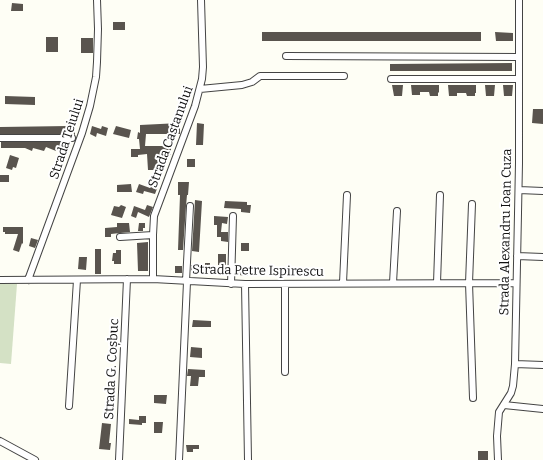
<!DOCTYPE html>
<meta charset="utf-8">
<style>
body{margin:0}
canvas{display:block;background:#fefef5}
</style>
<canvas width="543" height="460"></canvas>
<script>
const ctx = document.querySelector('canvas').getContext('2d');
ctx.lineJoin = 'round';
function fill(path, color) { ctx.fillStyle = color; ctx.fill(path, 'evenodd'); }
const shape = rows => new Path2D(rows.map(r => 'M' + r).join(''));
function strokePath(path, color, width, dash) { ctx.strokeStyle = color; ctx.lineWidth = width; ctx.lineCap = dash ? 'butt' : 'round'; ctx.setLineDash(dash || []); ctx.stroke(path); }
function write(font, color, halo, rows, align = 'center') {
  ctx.font = font + ' Bitter,serif'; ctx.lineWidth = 4; ctx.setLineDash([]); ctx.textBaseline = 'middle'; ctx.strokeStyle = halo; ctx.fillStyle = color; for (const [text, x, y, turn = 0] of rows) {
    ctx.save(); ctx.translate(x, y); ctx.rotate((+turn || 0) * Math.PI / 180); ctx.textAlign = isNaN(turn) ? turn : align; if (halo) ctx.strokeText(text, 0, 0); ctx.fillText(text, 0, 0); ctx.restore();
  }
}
fill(shape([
 [0,284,17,284,11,364,0,363]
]), '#d4e1c5');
fill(shape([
 [12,3,23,4,23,11,11,11],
 [113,22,125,22,125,30,113,30],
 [262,32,481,32,481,41,262,41],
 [495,32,513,33,513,41,496,41],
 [46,37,58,37,58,52,46,52],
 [81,38,93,38,93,53,81,53],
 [512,63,512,71,390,71,390,64],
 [392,85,403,85,402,96,394,96],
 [411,85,439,85,439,92,438,93,438,96,430,96,429,92,420,92,420,95,412,95],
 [448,85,476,85,476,93,475,93,475,96,467,96,466,93,457,93,457,96,449,96],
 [485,85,495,85,494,96,486,96],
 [503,85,513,85,512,96,504,96],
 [5,96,35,97,35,105,5,104],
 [533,109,543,109,543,124,532,123],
 [180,123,180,134,146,134,145,146,171,146,171,155,159,155,159,170,148,170,147,154,138,155,138,157,131,157,131,149,140,149,139,139,137,139,138,132,140,133,140,125],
 [197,123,204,124,203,145,196,145],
 [69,126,75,126,75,135,72,134,0,134,0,127],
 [92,126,101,129,102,126,108,128,106,136,97,133,96,137,90,134],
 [116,126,131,130,129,138,113,134],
 [1,142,71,142,71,143,68,152,57,148,56,151,46,147,44,151,33,148,32,151,25,148,1,148],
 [10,155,19,158,16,168,13,167,12,170,6,168],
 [187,159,195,159,195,167,187,167],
 [0,175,9,175,9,182,0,182],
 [178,182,189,182,188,195,187,195,186,206,183,250,178,250,180,195,178,195],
 [131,184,132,192,117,192,117,185],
 [139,184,150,188,151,184,158,186,155,194,144,191,143,194,136,192],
 [195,200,202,201,199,252,192,251],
 [225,201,247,202,247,205,251,205,250,213,241,212,241,209,224,208],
 [121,205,126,207,122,218,111,215,114,206,119,207],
 [147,205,153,207,149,217,138,212,136,218,131,216,134,206,145,210],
 [214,216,228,217,227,224,222,223,221,232,228,232,228,242,221,241,221,237,217,237,217,225,214,225],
 [117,223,129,223,130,232,111,234,111,237,105,237,105,228,117,227],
 [139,223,145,223,145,228,143,228,143,231,138,231],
 [3,227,23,227,23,244,22,243,19,252,13,250,18,234,5,234,5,232,3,232],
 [31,238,38,240,35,248,29,246],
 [148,242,148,271,138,271,137,243],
 [241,243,249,243,249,251,241,251],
 [95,249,101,249,101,274,95,274],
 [116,250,121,250,121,264,114,264,114,261,112,261,113,253,116,253],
 [218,254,226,254,226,265,218,265],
 [79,257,87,257,86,270,78,269],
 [205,263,210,263,210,272,198,271,198,274,191,273,191,265,205,265],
 [175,266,182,266,182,273,175,273],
 [239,269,248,269,248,276,239,275],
 [193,320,211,321,211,327,192,327],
 [191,347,202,348,202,358,190,357],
 [188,369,205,370,205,377,199,377,198,386,190,386,191,376,187,376],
 [154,395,167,395,166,404,154,403],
 [139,416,146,416,146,423,142,423,142,425,129,424,129,419,139,420],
 [154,422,163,422,162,433,154,433],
 [102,423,111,424,109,443,111,443,110,450,99,449],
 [186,445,199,445,199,449,193,449,193,452,187,452],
 [478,451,488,451,488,460,478,460]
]), '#59544e');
const minor = shape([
 [286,56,519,57],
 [391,79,518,79],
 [200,89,242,85,252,82,260,76,344,76],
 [0,138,72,138],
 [519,190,543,191],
 [472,204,469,283,473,398],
 [120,237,153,235],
 [517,256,543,257],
 [153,279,153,235,154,216,195,106,202,79,203,67,201,0],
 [0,280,153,279,245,284,516,283],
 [28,280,82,133,90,106,96,77,97,62,98,29,97,0],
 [186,281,190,206],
 [343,283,347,195],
 [393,283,397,211],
 [437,283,440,195],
 [231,284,233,216],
 [245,284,248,460],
 [285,284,285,372],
 [515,364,543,365],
 [504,405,543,409],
 [69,406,77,280],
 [0,441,35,460],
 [119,460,127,279],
 [179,460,187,282],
 [498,460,497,436,499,412,511,393,513,386,515,364,519,163,519,0]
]);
strokePath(minor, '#444', 8);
strokePath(minor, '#fff', 6);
write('13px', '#111', '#fff', [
 ["Strada Castanului",171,137,-70],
 ["Strada Teiului",67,139,-72],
 ["Strada Alexandru Ioan Cuza",506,232,-89],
 ["Strada Petre Ispirescu",258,271,1],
 ["Strada G. Coșbuc",112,369,-87]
]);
</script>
